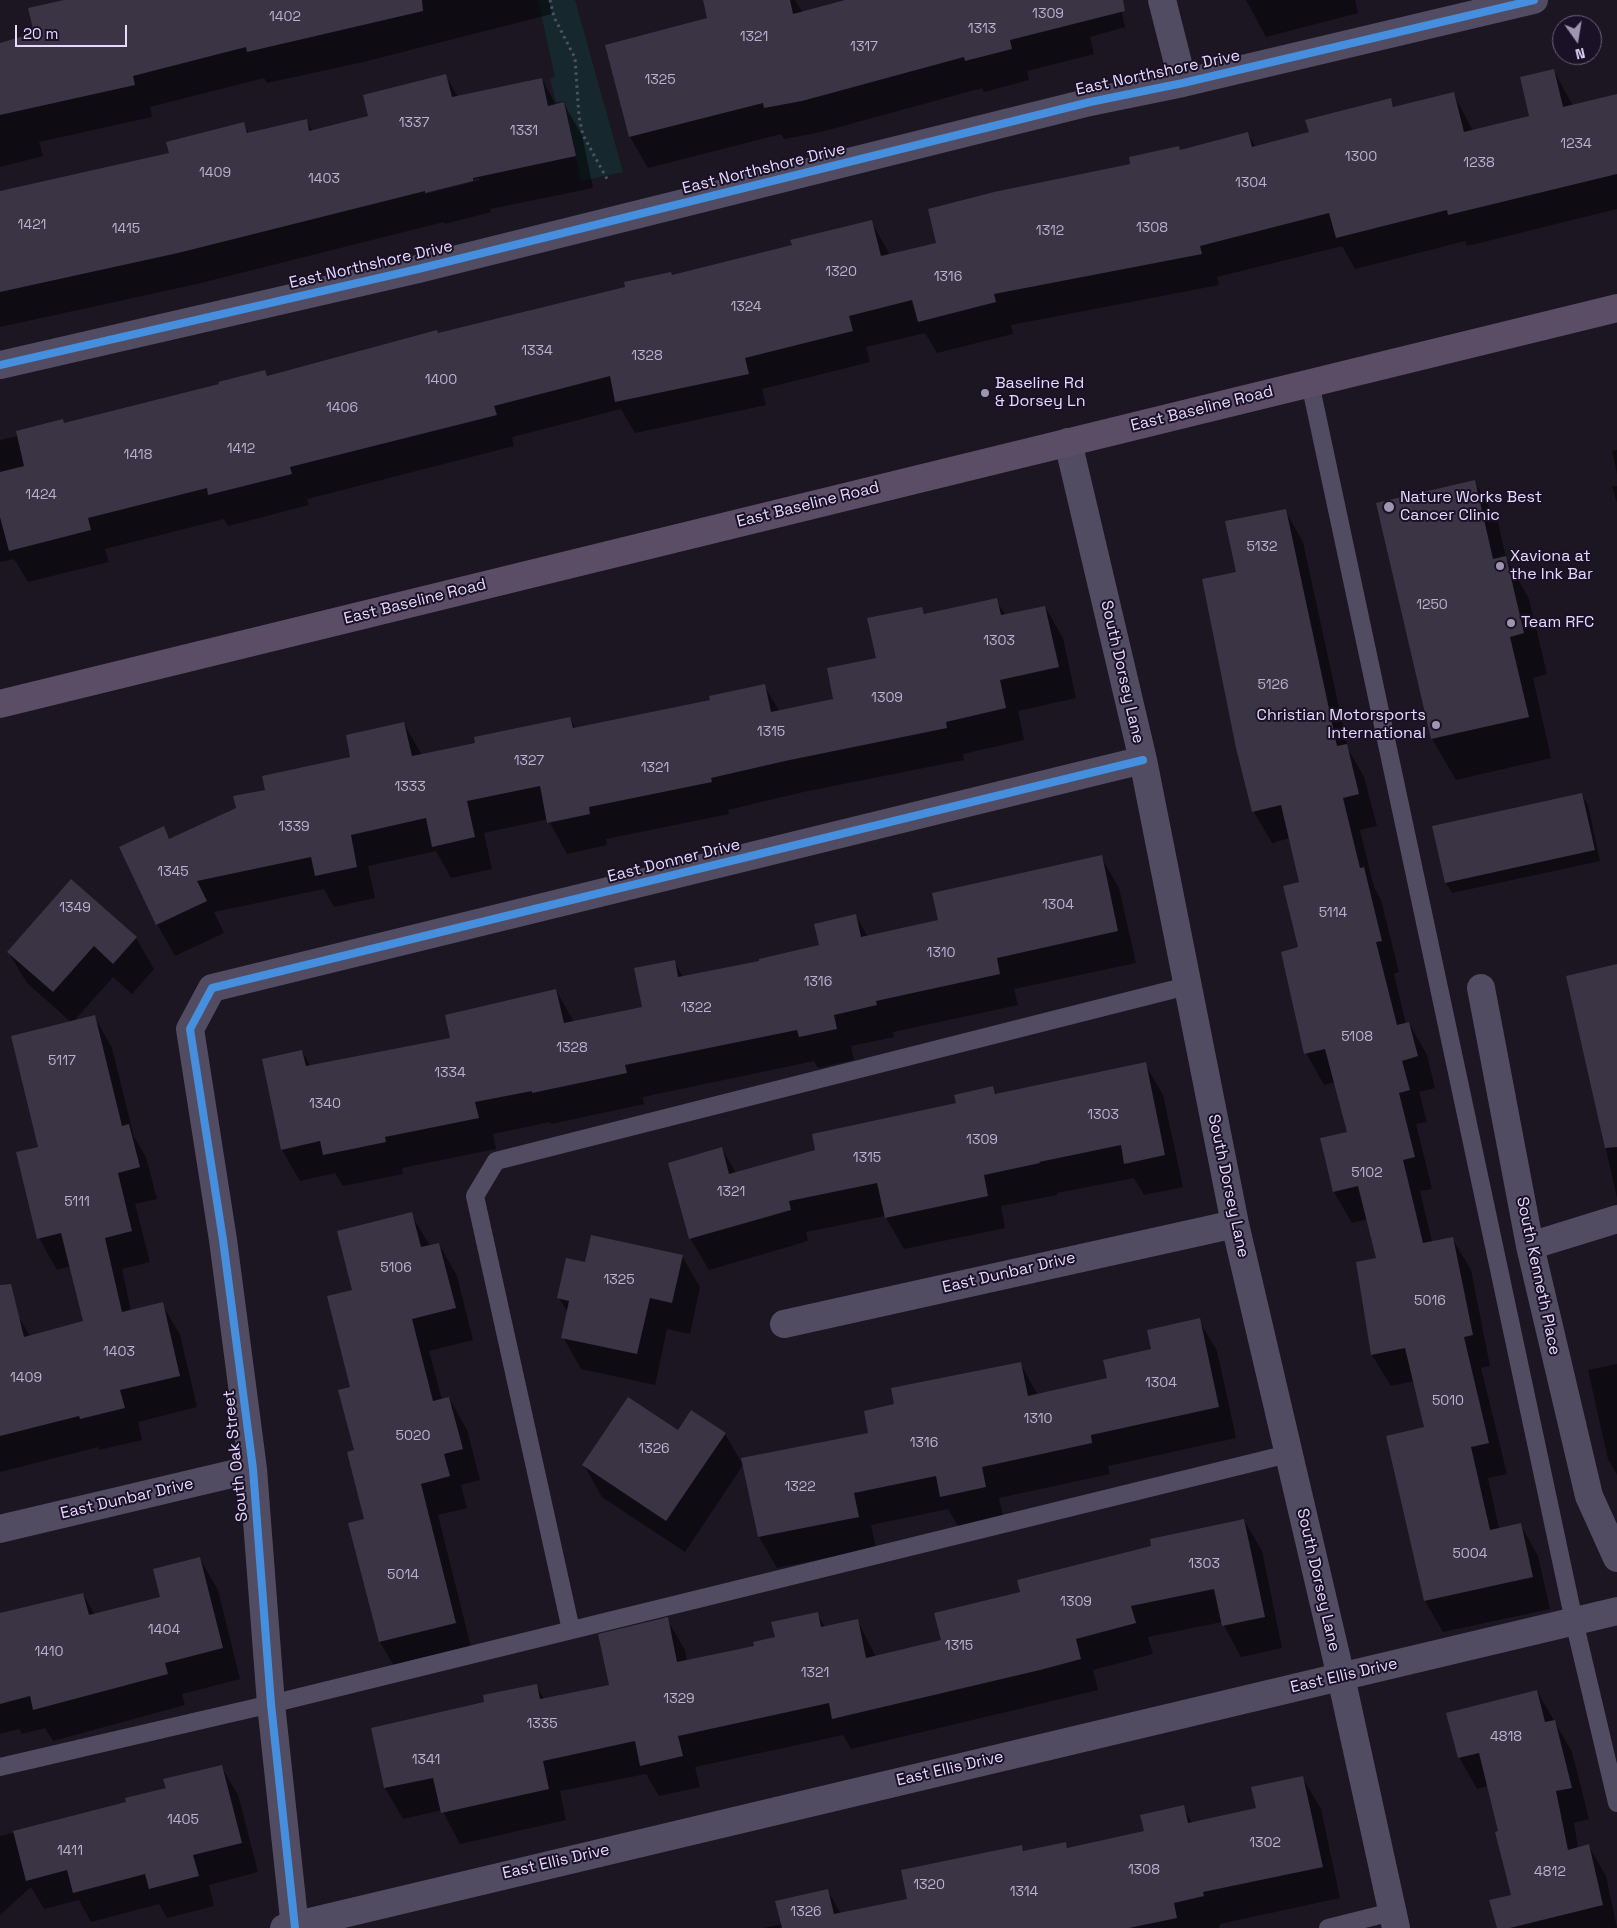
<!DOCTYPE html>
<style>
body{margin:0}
#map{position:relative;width:1617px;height:1928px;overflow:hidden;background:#1b1622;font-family:"Space Grotesk",sans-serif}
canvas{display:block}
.north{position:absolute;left:1552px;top:15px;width:50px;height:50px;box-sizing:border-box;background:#1a1127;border:1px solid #6b617d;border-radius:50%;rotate:167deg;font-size:14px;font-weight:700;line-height:20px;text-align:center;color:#e5d9fd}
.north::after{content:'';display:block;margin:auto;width:18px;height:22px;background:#9e95b0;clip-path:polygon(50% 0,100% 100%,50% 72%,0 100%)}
.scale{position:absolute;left:15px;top:25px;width:112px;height:22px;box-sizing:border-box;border:2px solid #e5d9fd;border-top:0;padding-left:6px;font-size:15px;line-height:18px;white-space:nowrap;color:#e5d9fd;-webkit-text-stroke:4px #1a1127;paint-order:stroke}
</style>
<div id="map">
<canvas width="1617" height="1928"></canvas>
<div class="north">N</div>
<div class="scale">20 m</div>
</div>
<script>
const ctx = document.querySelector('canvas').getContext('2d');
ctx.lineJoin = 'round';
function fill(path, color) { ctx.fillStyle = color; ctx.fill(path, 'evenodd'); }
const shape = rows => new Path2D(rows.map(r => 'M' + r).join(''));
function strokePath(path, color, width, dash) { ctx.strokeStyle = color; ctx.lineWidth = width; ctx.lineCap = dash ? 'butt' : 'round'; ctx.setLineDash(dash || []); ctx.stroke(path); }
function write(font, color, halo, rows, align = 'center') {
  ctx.font = font + ' "Space Grotesk",sans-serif'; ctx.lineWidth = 4; ctx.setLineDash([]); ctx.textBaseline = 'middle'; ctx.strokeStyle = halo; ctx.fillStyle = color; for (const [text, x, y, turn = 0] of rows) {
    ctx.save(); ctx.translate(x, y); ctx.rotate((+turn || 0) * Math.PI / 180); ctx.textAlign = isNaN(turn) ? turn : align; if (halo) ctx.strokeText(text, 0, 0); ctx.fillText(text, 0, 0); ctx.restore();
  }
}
fill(shape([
 [538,0,575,0,623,172,581,181,565,101,556,102,550,79,555,77]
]), '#16282e');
fill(shape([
 [70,0,549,0,552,14,363,62,267,83,264,78,150,107,152,117,39,142,43,156,0,167,0,44,35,34],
 [704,0,795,0,803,13,850,0,1119,0,1125,27,1090,37,1094,54,1027,71,1029,80,984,92,982,88,821,132,784,139,781,134,648,168,630,137,708,19],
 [1246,0,1355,0,1358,13,1266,37],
 [1554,71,1573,106,1617,95,1617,209,1467,246,1465,241,1355,269,1342,246,1217,277,1219,285,1011,325,1013,334,937,353,925,333,866,347,870,362,762,389,766,405,635,433,621,409,512,437,514,446,307,499,309,505,228,526,224,519,105,549,109,562,28,582,14,559,0,562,0,440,18,436,62,420,65,424,220,385,264,371,268,377,673,276,793,246,871,221,890,255,938,244,1132,165,1248,134,1256,148,1310,133,1390,100,1395,108,1453,93,1473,131,1530,116],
 [445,75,458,97,542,79,556,105,564,104,582,135,593,188,490,209,491,212,445,224,444,222,197,284,0,327,0,192,170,154,243,123,249,134,306,120,313,132,370,117],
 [479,178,480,180,425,194,425,192],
 [1617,450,1617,474,1612,451],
 [1474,481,1498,522,1506,558,1529,599,1547,674,1533,678,1551,758,1456,780,1432,739],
 [1612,486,1617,486,1617,503],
 [1285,510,1303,542,1348,749,1364,777,1377,826,1360,830,1374,887,1381,900,1399,972,1394,974,1406,1024,1409,1023,1427,1055,1435,1088,1419,1092,1427,1122,1416,1124,1432,1189,1420,1191,1432,1242,1452,1238,1471,1270,1490,1366,1481,1368,1507,1474,1488,1478,1499,1529,1520,1524,1538,1556,1550,1609,1443,1632,1425,1601,1388,1437,1426,1428,1415,1381,1391,1386,1372,1355,1357,1263,1377,1259,1368,1219,1352,1223,1334,1192,1348,1133,1335,1082,1324,1085,1306,1053,1300,948,1301,883,1290,838,1272,843,1254,812,1237,748,1237,573],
 [996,600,1006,616,1045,607,1063,638,1076,698,1018,711,1024,740,963,754,964,760,803,792,728,810,729,814,606,839,607,845,567,854,548,819,484,833,492,869,451,878,436,851,368,866,375,898,334,907,324,889,214,912,224,933,175,956,157,924,163,828,170,840,237,809,267,791,352,758,404,724,422,755,477,744,570,719,576,729,711,701,764,685,780,712,835,700,877,659,921,608,926,615],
 [1582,795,1588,805,1600,861,1452,893,1446,883],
 [1101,857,1119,888,1136,963,1014,989,1018,1005,893,1032,894,1037,851,1046,854,1060,818,1068,814,1061,643,1097,644,1104,551,1124,550,1122,493,1134,496,1149,402,1168,403,1174,343,1186,335,1173,300,1181,282,1150,302,1051,311,1067,451,1039,556,990,574,1022,643,1008,674,961,683,977,761,962,820,946,856,916,868,937,939,921],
 [72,881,136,938,154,969,132,994,113,977,73,1022,94,1016,112,1048,134,1137,146,1157,157,1199,135,1204,150,1262,122,1269,131,1311,162,1304,180,1335,197,1407,138,1422,142,1440,99,1450,98,1447,0,1472,0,1319,17,1314,30,1336,85,1321,71,1266,57,1270,39,1238,40,1148,71,1022,27,983,8,952],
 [1617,966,1617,1198,1567,977],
 [1145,1064,1163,1095,1183,1187,1144,1195,1134,1178,1057,1193,1057,1195,1001,1206,1005,1228,904,1249,885,1216,806,1232,808,1241,709,1270,690,1238,722,1149,736,1173,816,1150,957,1104,992,1088,997,1095],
 [411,1214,430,1246,439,1244,457,1276,473,1340,429,1351,442,1400,449,1398,467,1430,480,1480,461,1485,467,1508,438,1515,473,1655,398,1673,380,1642,350,1523,365,1519,355,1451,352,1388,353,1291],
 [682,1256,700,1287,690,1334,667,1329,655,1385,581,1369,563,1337,568,1313,559,1298,585,1264],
 [1199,1320,1217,1351,1236,1438,1108,1466,1110,1474,999,1498,1004,1519,959,1528,948,1509,871,1525,876,1548,777,1568,759,1537,870,1434,895,1405,1020,1363,1038,1395,1108,1379],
 [1617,1364,1617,1475,1608,1459,1588,1370],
 [678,1432,725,1434,743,1465,685,1552,602,1497,584,1465],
 [1244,1520,1262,1551,1282,1648,1241,1657,1222,1622,1148,1637,1153,1654,1093,1670,1098,1690,851,1749,843,1735,695,1767,700,1787,659,1796,646,1774,560,1791,566,1820,460,1844,442,1810,403,1819,385,1788,372,1729,486,1703,536,1685,544,1699,611,1686,667,1619,685,1650,687,1662,755,1647,776,1638,817,1613,825,1627,857,1620,876,1657,942,1641,1021,1593,1152,1547],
 [200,1559,218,1590,240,1679,182,1694,185,1705,53,1741,45,1728,22,1734,19,1729,0,1734,0,1615,83,1594,95,1615,162,1598],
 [1537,1691,1572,1752,1589,1819,1574,1823,1578,1848,1588,1845,1606,1876,1617,1928,1498,1928,1512,1896,1500,1832,1488,1786,1477,1789,1459,1757],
 [221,1766,238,1795,258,1872,209,1885,214,1906,167,1918,159,1904,91,1922,79,1900,44,1909,31,1887,0,1915,0,1836,127,1803],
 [1302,1777,1321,1809,1340,1898,1220,1924,1219,1928,764,1928,782,1924,828,1891,841,1914,909,1900,1021,1846,1025,1852,1065,1843,1069,1849,1145,1832,1183,1807,1192,1823,1257,1809]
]), '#0007');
fill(shape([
 [64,0,422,0,423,11,247,52,246,47,133,76,135,85,0,115,0,43,34,33,28,8],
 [703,0,790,0,793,14,845,0,1123,0,1125,11,1010,40,1012,49,965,61,964,57,802,101,764,108,763,103,629,137,605,45,707,18],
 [1554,69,1563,107,1617,94,1617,174,1448,215,1447,210,1336,238,1329,213,1200,246,1202,254,994,294,996,302,918,322,912,300,849,316,853,331,745,358,749,374,615,402,610,376,494,406,497,415,290,467,292,474,208,495,207,488,88,518,91,530,9,551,0,517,0,472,24,466,16,431,63,419,64,423,219,384,218,382,265,370,267,376,437,330,438,333,625,287,624,282,671,272,672,275,792,245,790,240,872,220,881,256,936,243,928,209,994,192,1130,164,1129,157,1179,146,1180,150,1248,132,1252,147,1309,132,1305,120,1391,98,1393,107,1454,92,1464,132,1529,116,1520,77],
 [446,74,452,97,542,78,548,106,564,102,576,156,473,178,473,181,425,193,425,191,178,253,0,292,0,191,169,153,166,142,244,122,247,133,307,119,309,131,368,116,363,95],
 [1475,480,1493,559,1506,556,1524,633,1510,637,1529,717,1431,739,1376,503],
 [1286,509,1337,746,1347,744,1359,794,1343,798,1360,868,1364,867,1382,941,1376,942,1397,1025,1409,1022,1418,1056,1402,1061,1410,1090,1399,1093,1415,1157,1403,1160,1423,1243,1453,1237,1473,1335,1464,1337,1489,1443,1471,1447,1490,1530,1521,1523,1533,1577,1424,1601,1386,1436,1424,1427,1405,1348,1371,1355,1356,1262,1376,1258,1358,1186,1333,1192,1320,1138,1347,1132,1325,1049,1304,1054,1281,952,1298,947,1283,886,1299,882,1281,805,1252,812,1236,748,1202,579,1236,572,1225,521],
 [997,598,1001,615,1045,606,1059,667,1000,680,1006,708,946,722,947,728,785,761,711,778,712,782,589,807,590,814,547,823,540,786,467,801,475,837,432,847,426,818,351,835,357,867,315,876,311,857,197,881,207,901,156,925,119,847,164,826,169,839,236,808,233,796,265,790,262,776,350,757,346,735,404,722,412,756,475,743,474,737,570,717,573,728,710,700,709,696,765,684,771,712,833,699,827,668,876,658,867,618,922,607,924,614],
 [1582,793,1595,850,1445,883,1432,826],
 [1102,855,1118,931,997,958,1000,974,876,1001,877,1005,834,1015,837,1029,799,1037,797,1030,625,1065,627,1073,532,1093,532,1091,475,1102,479,1118,385,1137,386,1142,323,1155,320,1141,281,1150,262,1059,302,1050,306,1066,450,1038,445,1015,556,989,564,1023,642,1007,634,968,675,960,678,977,759,961,759,959,819,945,814,924,856,914,861,937,938,920,932,893],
 [71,879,137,937,113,964,94,946,53,992,7,952],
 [1617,964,1617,1147,1605,1148,1566,976],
 [95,1015,122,1126,129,1124,140,1167,118,1173,132,1231,105,1238,122,1312,163,1302,180,1376,120,1390,125,1408,80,1419,79,1416,0,1436,0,1285,11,1284,24,1337,83,1321,61,1233,37,1239,16,1152,38,1147,11,1036],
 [1146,1062,1165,1155,1124,1164,1121,1145,1039,1162,1040,1163,984,1175,988,1196,885,1218,877,1183,789,1201,791,1210,689,1239,668,1163,722,1147,729,1174,815,1150,812,1134,956,1103,954,1095,993,1086,995,1094],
 [412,1212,421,1247,439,1243,456,1308,412,1319,433,1401,449,1397,463,1449,444,1454,450,1476,421,1484,456,1623,379,1642,348,1523,364,1519,347,1452,354,1450,338,1390,350,1387,327,1296,352,1290,337,1231],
 [591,1235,683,1255,672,1303,650,1298,637,1354,561,1338,569,1301,557,1298,566,1258,585,1262],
 [1200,1318,1219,1407,1091,1435,1092,1443,982,1467,986,1487,940,1497,936,1476,854,1493,859,1517,758,1537,741,1458,868,1433,864,1411,894,1404,891,1388,1021,1362,1028,1396,1107,1378,1103,1360,1151,1349,1147,1330],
 [628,1397,678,1430,691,1410,726,1433,666,1521,582,1465],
 [1244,1519,1265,1617,1222,1626,1214,1589,1131,1606,1136,1623,1076,1639,1081,1659,1040,1670,832,1719,829,1703,678,1736,683,1756,640,1766,635,1741,543,1761,549,1789,441,1813,433,1778,384,1788,371,1728,484,1702,483,1695,537,1684,540,1699,609,1685,598,1634,668,1617,677,1662,754,1646,753,1642,775,1637,771,1622,818,1612,821,1627,858,1619,866,1658,941,1640,934,1613,1020,1592,1017,1580,1151,1546,1150,1539],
 [200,1557,223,1648,165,1663,168,1674,33,1710,30,1696,0,1704,0,1613,83,1593,89,1615,160,1597,153,1569],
 [1537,1690,1545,1722,1555,1720,1572,1788,1556,1791,1568,1850,1589,1844,1603,1905,1510,1928,1497,1928,1489,1900,1511,1895,1495,1832,1498,1831,1479,1753,1458,1758,1446,1713],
 [222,1765,242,1843,193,1855,199,1876,149,1889,145,1874,73,1893,67,1870,26,1881,13,1831,126,1802,125,1798,166,1788,163,1779],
 [1303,1776,1323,1867,1203,1892,1204,1896,1174,1903,1177,1918,1129,1928,782,1928,775,1901,828,1889,834,1914,907,1899,901,1870,1022,1845,1023,1851,1066,1842,1067,1848,1144,1831,1140,1815,1184,1805,1188,1823,1256,1808,1251,1787]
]), '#3a3444');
strokePath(shape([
 [550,0,554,17,575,58,579,117,583,135,607,179]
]), '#4d5363', 3, [2.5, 4]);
strokePath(shape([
 [1310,383,1574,1621,1617,1803],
 [571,1630,475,1196,496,1161,1187,986],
 [0,1767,271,1704,1288,1454],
 [1328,1928,1392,1912]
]), '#514c62', 18);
strokePath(shape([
 [1162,0,1183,83],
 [0,365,418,269,1090,102,1183,83,1534,0],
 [1068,442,1143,760,1235,1224,1341,1677,1396,1928],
 [1481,988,1530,1246,1589,1496,1617,1558],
 [1530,1246,1617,1219],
 [784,1324,1235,1224],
 [0,1529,253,1469],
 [284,1928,1617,1611],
 [295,1928,271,1704,253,1469,223,1240,190,1029,212,988,1143,760]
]), '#514c62', 28);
strokePath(shape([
 [0,704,1617,308]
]), '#5c4d66', 28);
strokePath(shape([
 [0,365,418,269,1090,102,1183,83,1534,0],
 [295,1928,271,1704,253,1469,223,1240,190,1029,212,988,1143,760]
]), '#468fdf', 8);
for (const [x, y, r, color] of [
 [985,393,5,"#9e95b0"],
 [1389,507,6,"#9e95b0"],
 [1500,566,5,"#9e95b0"],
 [1511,623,5,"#9e95b0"],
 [1436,725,5,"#9e95b0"]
]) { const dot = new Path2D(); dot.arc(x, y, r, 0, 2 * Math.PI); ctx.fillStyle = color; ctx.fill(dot); strokePath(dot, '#1a1127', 2); }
write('14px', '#bab0cf', null, [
 ["1309",1048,14],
 ["1402",285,17],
 ["1313",982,29],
 ["1321",754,37],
 ["1317",864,47],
 ["1325",660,80],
 ["1337",414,123],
 ["1331",524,131],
 ["1234",1576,144],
 ["1300",1361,157],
 ["1238",1479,163],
 ["1409",215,173],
 ["1403",324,179],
 ["1304",1251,183],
 ["1421",32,225],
 ["1308",1152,228],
 ["1415",126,229],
 ["1312",1050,231],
 ["1320",841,272],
 ["1316",948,277],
 ["1324",746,307],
 ["1334",537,351],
 ["1328",647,356],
 ["1400",441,380],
 ["1406",342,408],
 ["1412",241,449],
 ["1418",138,455],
 ["1424",41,495],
 ["5132",1262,547],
 ["1250",1432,605],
 ["1303",999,641],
 ["5126",1273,685],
 ["1309",887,698],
 ["1315",771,732],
 ["1327",529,761],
 ["1321",655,768],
 ["1333",410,787],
 ["1339",294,827],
 ["1345",173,872],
 ["1304",1058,905],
 ["1349",75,908],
 ["5114",1333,913],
 ["1310",941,953],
 ["1316",818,982],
 ["1322",696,1008],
 ["5108",1357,1037],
 ["1328",572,1048],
 ["5117",62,1061],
 ["1334",450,1073],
 ["1340",325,1104],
 ["1303",1103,1115],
 ["1309",982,1140],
 ["1315",867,1158],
 ["5102",1367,1173],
 ["1321",731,1192],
 ["5111",77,1202],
 ["5106",396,1268],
 ["1325",619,1280],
 ["5016",1430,1301],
 ["1403",119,1352],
 ["1409",26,1378],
 ["1304",1161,1383],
 ["5010",1448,1401],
 ["1310",1038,1419],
 ["5020",413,1436],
 ["1316",924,1443],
 ["1326",654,1449],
 ["1322",800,1487],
 ["5004",1470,1554],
 ["1303",1204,1564],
 ["5014",403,1575],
 ["1309",1076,1602],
 ["1404",164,1630],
 ["1315",959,1646],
 ["1410",49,1652],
 ["1321",815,1673],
 ["1329",679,1699],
 ["1335",542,1724],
 ["4818",1506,1737],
 ["1341",426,1760],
 ["1405",183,1820],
 ["1302",1265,1843],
 ["1411",70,1851],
 ["1308",1144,1870],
 ["4812",1550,1872],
 ["1320",929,1885],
 ["1314",1024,1892],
 ["1326",806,1912]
]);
write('16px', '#e5d9fd', '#1a1127', [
 ["East Northshore Drive",1158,73,-12],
 ["East Northshore Drive",764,169,-14],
 ["East Northshore Drive",371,265,-13],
 ["East Baseline Road",1202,409,-14],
 ["East Baseline Road",808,505,-14],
 ["East Baseline Road",415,602,-14],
 ["South Dorsey Lane",1122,672,77],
 ["East Donner Drive",674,861,-14],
 ["South Dorsey Lane",1228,1186,78],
 ["East Dunbar Drive",1009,1273,-13],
 ["South Kenneth Place",1538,1276,78],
 ["South Oak Street",236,1456,-96],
 ["East Dunbar Drive",127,1499,-13],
 ["South Dorsey Lane",1318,1580,77],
 ["East Ellis Drive",1344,1676,-13],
 ["East Ellis Drive",950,1769,-13],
 ["East Ellis Drive",556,1862,-13]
]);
write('16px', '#e5d9fd', '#1a1127', [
 ["Baseline Rd",995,384],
 ["& Dorsey Ln",995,402],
 ["Nature Works Best",1400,498],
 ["Cancer Clinic",1400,516],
 ["Xaviona at",1510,557],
 ["the Ink Bar",1510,575],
 ["Team RFC",1521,623],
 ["Christian Motorsports",1426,716,"right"],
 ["International",1426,734,"right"]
], 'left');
</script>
